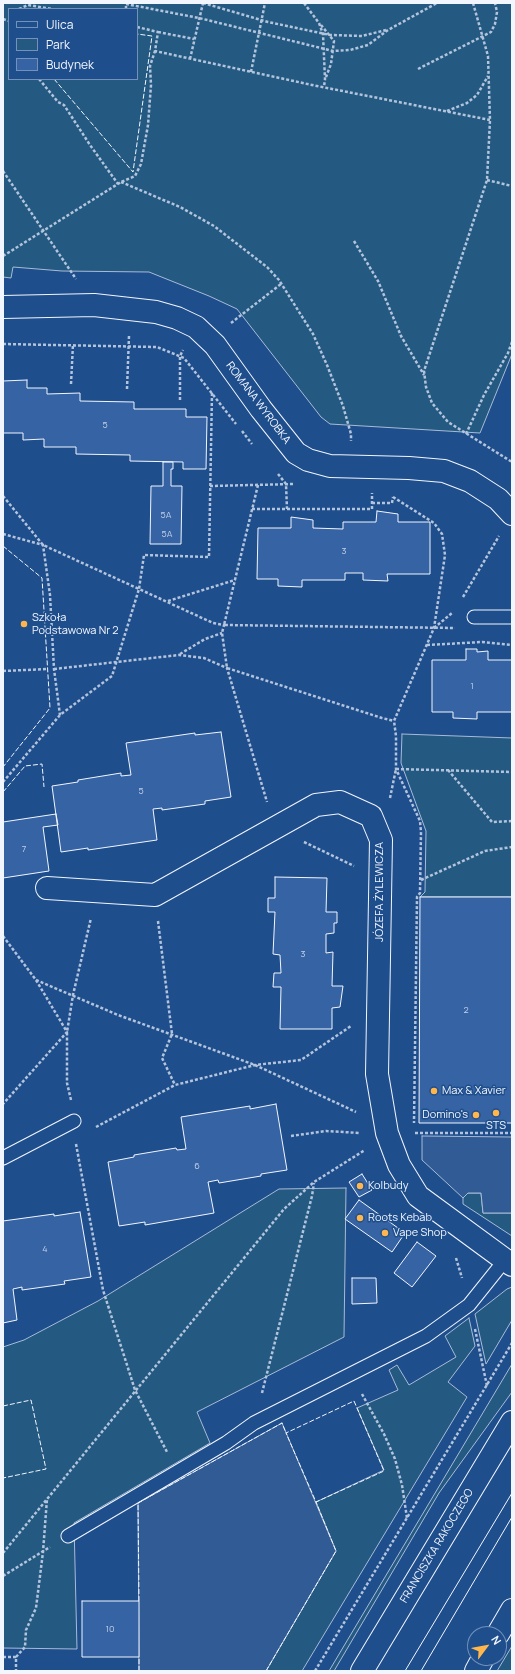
<!DOCTYPE html>
<meta charset="utf-8">
<style>
body{margin:0}
#map{position:relative;width:515px;height:1674px;overflow:hidden;background:#1f4e8c;font-family:Manrope,sans-serif}
canvas{display:block}
.frame{position:absolute;inset:0;border:4px solid #f2f6ff;pointer-events:none}
.legend{position:absolute;left:8px;top:8px;width:130px;height:72px;box-sizing:border-box;background:#1f4e8c;border:1px solid #7391ba;margin:0;padding:5px 7px;list-style:none;font-size:12px;color:#f2f6ff}
.legend li{display:flex;align-items:center;gap:8px;height:20px}
.legend b{width:20px;border:1px solid #7391ba}
.north{position:absolute;left:467px;top:1626px;width:40px;height:40px;box-sizing:border-box;background:#1f4e8c;border:1px solid #7391ba;border-radius:50%;rotate:58deg;font-size:11px;font-weight:700;line-height:16px;text-align:center;color:#f2f6ff}
.north::after{content:'';display:block;margin:auto;width:14px;height:18px;background:#ffb74d;clip-path:polygon(50% 0,100% 100%,50% 72%,0 100%)}
</style>
<div id="map">
<canvas width="515" height="1674"></canvas>
<div class="frame"></div>
<ul class="legend">
<li><b style="height:5px;background:#1f4e8c"></b>Ulica</li>
<li><b style="height:11px;background:#245a82"></b>Park</li>
<li><b style="height:11px;background:#3563a3"></b>Budynek</li>
</ul>
<div class="north">N</div>
</div>
<script>
const ctx = document.querySelector('canvas').getContext('2d');
ctx.lineJoin = 'round';
function fill(path, color) { ctx.fillStyle = color; ctx.fill(path, 'evenodd'); }
const shape = rows => new Path2D(rows.map(r => 'M' + r).join(''));
function strokePath(path, color, width, dash) { ctx.strokeStyle = color; ctx.lineWidth = width; ctx.lineCap = dash ? 'butt' : 'round'; ctx.setLineDash(dash || []); ctx.stroke(path); }
function write(font, color, halo, rows, align = 'center') {
  ctx.font = font + ' Manrope,sans-serif'; ctx.lineWidth = 3; ctx.setLineDash([]); ctx.textBaseline = 'middle'; ctx.strokeStyle = halo; ctx.fillStyle = color; for (const [text, x, y, turn = 0] of rows) {
    ctx.save(); ctx.translate(x, y); ctx.rotate((+turn || 0) * Math.PI / 180); ctx.textAlign = isNaN(turn) ? turn : align; if (halo) ctx.strokeText(text, 0, 0); ctx.fillText(text, 0, 0); ctx.restore();
  }
}
const green = shape([
 [3,3,512,3,512,354,480,433,330,424,321,417,237,309,209,296,149,272,62,271,13,267,11,278,3,277,3,3],
 [9,9,137,9,137,79,9,79,9,9],
 [402,734,512,738,512,897,420,897,425,892,426,831,401,763,402,734],
 [346,1188,344,1337,197,1412,210,1443,74,1523,77,1649,3,1648,3,1347,24,1340,98,1301,279,1189,346,1188],
 [468,1193,481,1193,483,1213,512,1213,512,1236,463,1204,463,1198,468,1193],
 [512,1287,512,1320,486,1364,475,1314,507,1289,512,1287],
 [469,1318,475,1346,448,1382,467,1397,302,1671,266,1671,336,1551,316,1502,384,1470,357,1408,398,1390,389,1370,397,1365,409,1385,456,1357,445,1336,469,1318],
 [512,1364,512,1392,439,1493,334,1671,329,1671,512,1364],
 [512,1646,512,1671,497,1671,512,1646]
]);
fill(green, '#245a82');
strokePath(green, '#a8bbd7', 1);
const parking = shape([
 [422,1136,512,1137,512,1213,483,1213,481,1193,468,1193,463,1198,422,1160,422,1136],
 [282,1423,336,1551,266,1671,139,1671,138,1503,282,1423]
]);
fill(parking, '#305b95');
strokePath(parking, '#a8bbd7', 1);
const building = shape([
 [27,380,27,388,47,388,47,394,80,393,80,401,134,402,134,409,186,409,186,417,207,417,206,469,183,469,183,462,130,461,130,455,76,454,76,447,44,447,44,439,23,440,23,433,3,433,3,381,27,380],
 [163,462,173,462,173,469,171,469,171,486,182,486,181,544,150,544,151,486,163,486,163,462],
 [377,511,398,514,398,522,430,522,430,574,387,574,388,581,363,580,363,573,345,573,345,580,302,580,302,587,278,586,278,579,257,579,258,528,291,528,291,517,313,520,313,528,343,529,343,522,376,522,377,511],
 [466,649,477,649,477,652,488,651,488,660,512,660,512,712,477,712,477,719,453,718,453,712,432,712,432,660,466,660,466,649],
 [221,732,231,797,205,801,205,804,162,810,162,808,153,809,157,840,88,850,88,848,61,852,52,786,78,782,78,780,121,773,121,776,131,775,126,743,195,733,195,735,221,732],
 [56,814,58,825,43,827,49,871,3,878,3,822,56,814],
 [275,877,327,878,326,912,337,912,337,923,334,923,334,933,326,934,326,953,333,952,332,986,343,986,340,1007,332,1008,332,1029,280,1029,281,987,273,987,274,973,281,973,280,955,273,954,275,912,268,912,268,898,275,898,275,877],
 [420,897,512,897,512,1123,419,1123,420,897],
 [276,1104,287,1170,261,1174,261,1176,219,1183,218,1180,208,1182,214,1213,145,1225,145,1222,119,1226,108,1162,134,1157,134,1155,176,1148,177,1150,186,1149,181,1117,250,1106,250,1109,276,1104],
 [362,1174,372,1190,359,1197,349,1182,362,1174],
 [359,1200,405,1233,392,1252,345,1219,359,1200],
 [80,1212,91,1277,64,1281,65,1284,22,1290,22,1287,13,1289,17,1320,3,1323,3,1221,54,1214,54,1216,80,1212],
 [417,1242,436,1256,412,1287,394,1273,417,1242],
 [352,1278,376,1278,377,1303,352,1304,352,1278],
 [82,1601,139,1601,139,1657,82,1657,82,1601]
]);
fill(building, '#3563a3');
strokePath(building, '#f2f6ff', 1);
const lane = shape([
 [474,617,512,617],
 [3,1158,74,1121],
 [68,1536,226,1443,254,1423,426,1336,469,1305,505,1260]
]);
const street = shape([
 [3,307,94,305,156,312,177,318,196,327,215,345,261,409,296,453,308,460,330,466,409,468,444,471,470,481,498,499,512,514],
 [47,888,155,895,316,805,340,802,371,816,381,840,377,1074,387,1133,399,1165,418,1196,512,1265]
]);
const secondary = shape([
 [498,1634,512,1610],
 [362,1671,512,1422],
 [476,1671,483,1658]
]);
strokePath(lane, '#f2f6ff', 15);
strokePath(street, '#f2f6ff', 24);
strokePath(secondary, '#f2f6ff', 24);
strokePath(shape([
 [203,3,268,22,330,35,362,36,386,30],
 [304,3,319,23,323,34,325,79,324,87],
 [473,3,488,56,490,120,487,180,424,371,426,387,432,403,448,422,512,462],
 [19,9,28,5,52,9],
 [126,9,126,4,199,18,333,51,350,50,368,45,388,30,437,3],
 [3,19,9,21],
 [321,25,334,41,331,64,326,77],
 [137,27,158,32,155,51,312,85,490,120],
 [158,32,194,39],
 [190,59,203,3],
 [418,69,491,32,495,24,497,12,495,3],
 [251,72,265,3],
 [39,79,58,102,64,105,90,145,118,184],
 [447,111,467,103,477,95,488,76],
 [3,171,76,279],
 [487,180,512,186],
 [121,182,180,207,214,226,267,267,279,280,313,334,327,365,343,406,351,434,351,441],
 [354,241,378,281,401,336,424,375],
 [3,256,121,182,135,176,141,164,148,125,151,85,150,66,155,51],
 [231,323,281,284],
 [3,344,157,347,184,358,236,424],
 [71,384,73,344],
 [127,389,129,336],
 [212,393,209,557,144,555,139,589,213,623,224,625,222,633,227,668,382,718,394,721],
 [180,400,180,356,183,350],
 [242,431,252,444],
 [466,434,484,395,508,353,512,342],
 [278,474,286,484,287,509],
 [258,485,224,625,455,628],
 [210,486,295,484],
 [3,496,43,545,139,589,112,676,60,715,3,782],
 [393,497,434,523,442,534,445,555,434,628,394,721,396,736,396,769,420,821,421,832,420,893,417,897,414,1123],
 [372,503,392,503,393,497],
 [252,509,372,509,372,493],
 [3,534,43,545,50,595,54,669,60,715],
 [463,597,499,536],
 [168,601,235,580],
 [434,628,452,613],
 [427,645,482,642,512,645],
 [180,654,205,639,222,633],
 [54,669,179,655,204,658,227,668,267,802],
 [3,671,48,669],
 [396,769,512,772],
 [448,770,492,822,512,821],
 [390,798,396,769],
 [304,842,354,866],
 [421,880,485,851,512,847],
 [158,921,172,1034,162,1058,175,1085],
 [3,936,36,980,67,1032,3,1104],
 [36,980,118,1015,255,1065,356,1112],
 [71,1100,67,1083,67,1032,73,995,91,918],
 [96,1127,175,1085,255,1065,301,1060,351,1026],
 [415,1133,512,1133],
 [291,1136,326,1131,360,1133],
 [76,1144,103,1290,135,1390,167,1452],
 [456,1258,462,1278],
 [475,1329,487,1386],
 [262,1393,312,1196,314,1183],
 [362,1394,384,1434,395,1459,402,1485,407,1518],
 [3,1553,284,1209,314,1182,365,1150],
 [3,1576,50,1547],
 [3,1657,16,1657,16,1671],
 [16,1657,25,1647,26,1630,36,1608,43,1552,47,1499],
 [315,1671,512,1343]
]), '#b3c4dc', 2.5, [3, 2]);
strokePath(lane, '#1f4e8c', 13);
strokePath(street, '#1f4e8c', 22);
strokePath(secondary, '#1f4e8c', 22);
strokePath(shape([
 [405,1671,512,1493],
 [421,1671,512,1517]
]), '#f2f6ff', 1);
strokePath(shape([
 [54,79,133,172,152,36,137,34],
 [3,546,42,578,50,708,3,767],
 [3,792,25,766,42,764,44,787],
 [354,1401,384,1471,316,1502,286,1433,354,1401],
 [3,1406,31,1400,46,1469,3,1478],
 [139,1601,138,1503,282,1423,286,1433],
 [139,1671,139,1657],
 [266,1671,336,1551,316,1502]
]), '#f2f6ff', 1, [5, 2]);
for (const [x, y, r, color] of [
 [24,624,4,"#ffb74d"],
 [434,1091,4,"#ffb74d"],
 [496,1113,4,"#ffb74d"],
 [476,1115,4,"#ffb74d"],
 [360,1186,4,"#ffb74d"],
 [360,1218,4,"#ffb74d"],
 [385,1233,4,"#ffb74d"]
]) { const dot = new Path2D(); dot.arc(x, y, r, 0, 2 * Math.PI); ctx.fillStyle = color; ctx.fill(dot); strokePath(dot, '#1f4e8c', 1.5); }
write('9px', '#c3d1e8', null, [
 ["5",105,425],
 ["5A",166,515],
 ["5A",167,534],
 ["3",344,551],
 ["1",472,686],
 ["5",141,791],
 ["7",24,849],
 ["3",303,954],
 ["2",466,1010],
 ["6",197,1166],
 ["4",45,1249],
 ["10",110,1629]
]);
write('11px', '#f2f6ff', '#1f4e8c', [
 ["ROMANA WYROBKA",258,403,53],
 ["JÓZEFA ŻYLEWICZA",380,892,-90],
 ["FRANCISZKA RAKOCZEGO",437,1546,-59]
]);
write('11px', '#f2f6ff', '#1f4e8c', [
 ["Szkoła",32,618],
 ["Podstawowa Nr 2",32,631],
 ["Max & Xavier",442,1091],
 ["Domino's",468,1115,"right"],
 ["STS",496,1126,"center"],
 ["Kolbudy",368,1186],
 ["Roots Kebab",368,1218],
 ["Vape Shop",393,1233]
], 'left');
</script>
